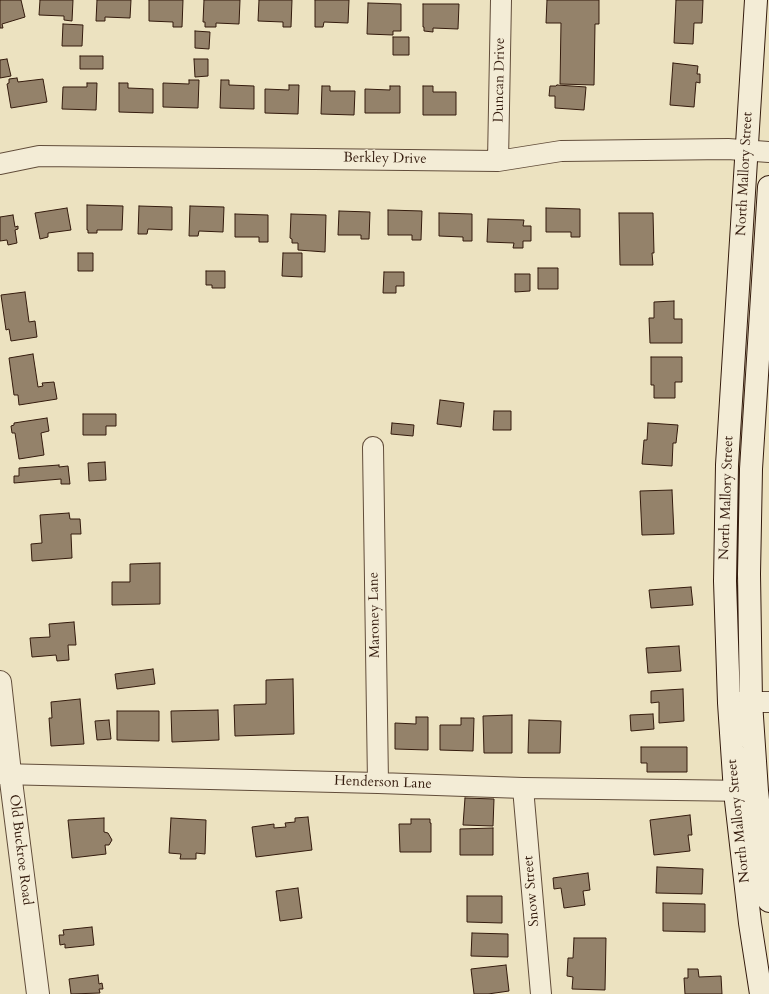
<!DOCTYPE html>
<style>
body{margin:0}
canvas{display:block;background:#ece2c0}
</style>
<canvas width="769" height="994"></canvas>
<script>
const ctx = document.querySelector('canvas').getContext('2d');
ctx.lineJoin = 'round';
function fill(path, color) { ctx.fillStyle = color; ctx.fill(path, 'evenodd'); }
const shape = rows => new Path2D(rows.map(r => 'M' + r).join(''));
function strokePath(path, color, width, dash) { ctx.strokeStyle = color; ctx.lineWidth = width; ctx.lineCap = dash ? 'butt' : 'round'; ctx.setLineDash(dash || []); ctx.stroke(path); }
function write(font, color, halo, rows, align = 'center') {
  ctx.font = font + ' Cardo,serif'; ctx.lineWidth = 3; ctx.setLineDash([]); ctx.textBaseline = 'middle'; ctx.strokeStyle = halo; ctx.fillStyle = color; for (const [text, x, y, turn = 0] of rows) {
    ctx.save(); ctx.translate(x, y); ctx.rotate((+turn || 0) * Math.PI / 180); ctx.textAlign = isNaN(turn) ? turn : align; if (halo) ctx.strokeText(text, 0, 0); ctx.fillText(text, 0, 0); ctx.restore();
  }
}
const building = shape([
 [0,0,21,0,25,17,2,24,3,28,0,28,0,0],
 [40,0,73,0,72,21,64,20,64,16,39,15,40,0],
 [97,0,131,0,130,18,105,17,105,21,96,21,97,0],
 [149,0,183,0,182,27,173,27,173,22,149,21,149,0],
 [204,0,240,0,239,24,216,23,216,27,205,27,205,22,203,22,204,0],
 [259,0,292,0,291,27,283,27,283,22,258,21,259,0],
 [315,0,349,0,348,23,324,22,323,27,315,27,315,0],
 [547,0,599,0,599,24,595,24,594,85,560,84,561,23,546,23,547,0],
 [676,0,703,0,702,23,694,23,693,44,674,43,676,0],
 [368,3,401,4,401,31,393,31,393,35,367,34,368,3],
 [423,4,459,4,458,29,433,28,433,32,424,31,424,27,423,27,423,4],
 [63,24,83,25,82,46,62,46,63,24],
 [195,31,210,32,209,49,195,48,195,31],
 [393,37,409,37,409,55,393,55,393,37],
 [80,56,103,56,103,69,80,69,80,56],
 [7,59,11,76,0,78,0,60,7,59],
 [194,59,208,59,208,76,195,77,194,59],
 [673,63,698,66,697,74,700,74,700,83,696,82,694,107,670,105,673,63],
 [17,78,18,82,43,79,47,102,11,108,7,84,9,83,9,79,17,78],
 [189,80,199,80,198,108,163,107,163,83,189,84,189,80],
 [221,80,229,80,229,85,254,86,254,109,220,108,221,80],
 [87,83,97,83,96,110,62,109,63,87,87,87,87,83],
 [119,83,128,83,128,88,153,89,153,113,119,112,119,83],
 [289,85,299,85,298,114,265,113,265,89,289,90,289,85],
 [557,85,586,87,584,110,555,108,555,96,549,96,550,86,556,86,557,85],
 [322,86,330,86,330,91,355,91,354,115,321,114,322,86],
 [390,86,400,86,400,113,365,113,365,89,390,90,390,86],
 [423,86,433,86,433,92,456,92,456,115,423,115,423,86],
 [87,205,123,206,122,230,97,230,97,233,88,233,88,230,87,230,87,205],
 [139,206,172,207,172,230,148,229,147,234,138,234,139,206],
 [190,206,224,207,223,232,199,231,198,236,189,236,190,206],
 [67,208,71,230,48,233,48,237,40,239,35,213,67,208],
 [546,208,580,209,580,237,571,237,571,232,546,232,546,208],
 [388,210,422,211,421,240,412,240,412,235,388,235,388,210],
 [339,211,370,212,369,239,361,239,361,235,338,235,339,211],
 [439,213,472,214,472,241,463,241,463,237,439,236,439,213],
 [619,213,653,213,654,253,652,253,653,265,620,265,619,213],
 [235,214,268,215,268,242,259,242,259,237,235,237,235,214],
 [291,214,326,215,325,252,298,250,298,243,292,243,292,239,290,238,291,214],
 [13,215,15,227,18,226,18,229,15,230,17,243,8,245,7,240,0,241,0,217,13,215],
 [488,219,524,220,523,226,531,226,531,241,523,241,523,248,513,248,514,243,487,242,488,219],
 [78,253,93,253,93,271,78,271,78,253],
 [283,253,302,253,302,277,282,276,283,253],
 [538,268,558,268,558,289,538,289,538,268],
 [206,271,225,271,225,288,212,288,212,285,206,285,206,271],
 [384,272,404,272,404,286,396,286,396,293,383,293,384,272],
 [515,274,530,274,530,291,515,292,515,274],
 [25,292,29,322,35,321,37,337,11,341,9,329,6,330,1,295,25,292],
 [674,301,674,319,682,319,682,343,650,343,649,318,654,318,654,302,674,301],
 [33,354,38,387,43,386,42,383,54,382,57,399,19,405,18,395,14,395,9,358,33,354],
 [651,357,682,357,682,382,675,382,675,398,654,398,654,385,651,385,651,357],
 [440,400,464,403,461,427,437,424,440,400],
 [494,411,511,411,511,430,493,430,494,411],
 [83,414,116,414,116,426,106,426,106,435,83,435,83,414],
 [47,418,49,431,41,433,44,455,19,459,15,433,12,433,11,426,14,425,14,423,47,418],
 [392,423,414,425,413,436,391,434,392,423],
 [648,423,678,425,676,443,673,443,672,466,642,464,644,440,647,440,648,423],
 [105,462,106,480,89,481,88,463,105,462],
 [59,465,59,467,68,466,70,484,61,484,61,479,14,483,14,476,19,476,19,468,59,465],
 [672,490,674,534,642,535,640,491,672,490],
 [69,513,70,519,80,519,81,534,71,534,72,558,32,561,31,544,42,543,40,515,69,513],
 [160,563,160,604,112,605,112,582,130,582,130,564,160,563],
 [691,587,693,605,651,608,649,590,691,587],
 [74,622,76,645,68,645,69,660,57,661,56,655,32,657,30,638,50,637,49,624,74,622],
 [679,646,681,671,648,673,646,648,679,646],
 [153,669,155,684,117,689,115,674,153,669],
 [293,679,294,734,235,736,234,705,266,704,266,680,293,679],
 [683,689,684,721,659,723,659,702,651,703,651,691,683,689],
 [80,699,84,744,51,746,49,718,52,718,51,702,80,699],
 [218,710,219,740,172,742,171,711,218,710],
 [117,711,159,711,159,741,117,740,117,711],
 [653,714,654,729,631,731,630,715,653,714],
 [512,715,512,753,484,753,483,716,512,715],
 [416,717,428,717,428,750,395,749,395,723,416,724,416,717],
 [461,718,474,718,473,751,440,750,440,725,461,725,461,718],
 [109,720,111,739,97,740,95,721,109,720],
 [529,720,561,721,560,753,528,753,529,720],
 [641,747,687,747,687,772,647,772,647,763,641,763,641,747],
 [465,798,494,799,493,826,463,825,465,798],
 [690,815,692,835,688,835,690,851,654,855,650,820,690,815],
 [308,817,312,850,256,857,252,827,274,824,274,828,286,827,285,823,295,822,295,818,308,817],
 [104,818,104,832,108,833,112,840,109,845,105,845,106,854,72,858,68,820,104,818],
 [171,818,206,820,205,854,196,853,196,859,180,859,181,854,169,853,171,818],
 [411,819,430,819,430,823,431,823,431,852,400,852,399,824,411,824,411,819],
 [493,828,493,855,460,855,460,829,493,828],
 [657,867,703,869,702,894,656,893,657,867],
 [588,873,590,890,583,891,585,905,564,908,561,888,554,889,553,878,588,873],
 [298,888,302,918,280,921,276,891,298,888],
 [467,896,502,896,502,923,467,922,467,896],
 [663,903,705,904,705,932,663,931,663,903],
 [92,927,94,945,65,948,65,944,60,945,59,935,64,935,63,930,92,927],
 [472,933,508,934,508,957,471,956,472,933],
 [574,938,606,938,605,990,572,989,573,977,567,976,568,958,573,958,574,938],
 [506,965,509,991,488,994,474,994,471,969,506,965],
 [688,969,698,969,699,977,721,976,722,994,685,994,684,978,688,978,688,969],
 [98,975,99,984,102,983,103,989,99,989,100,993,71,994,69,979,98,975]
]);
fill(building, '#94826a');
strokePath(building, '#341b0d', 1);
const minor = shape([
 [498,161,501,0],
 [0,164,39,156,498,161,561,151,728,149,769,152],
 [373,447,378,783],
 [735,702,769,702],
 [0,774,378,783,523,788,751,791],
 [523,788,541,994]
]);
const tertiary = shape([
 [0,682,10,773,38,994]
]);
const secondary = shape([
 [756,0,727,465,725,581,729,703,735,792,750,923,761,994],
 [769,187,751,469,749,574,751,702,757,791,769,901]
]);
strokePath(minor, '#624d3a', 22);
strokePath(tertiary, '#624d3a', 24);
strokePath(secondary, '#341b0d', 24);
strokePath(minor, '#f3ecd6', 20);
strokePath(tertiary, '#f3ecd6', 22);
strokePath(secondary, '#f3ecd6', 22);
write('14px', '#341b0d', '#f3ecd6', [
 ["Duncan Drive",500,80,-89],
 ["Berkley Drive",385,159,1],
 ["North Mallory Street",745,174,-87],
 ["North Mallory Street",727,498,-88],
 ["Maroney Lane",375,615,-91],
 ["Henderson Lane",383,783,2],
 ["North Mallory Street",739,821,-96],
 ["Old Buckroe Road",20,850,83],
 ["Snow Street",532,891,-95]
]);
</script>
